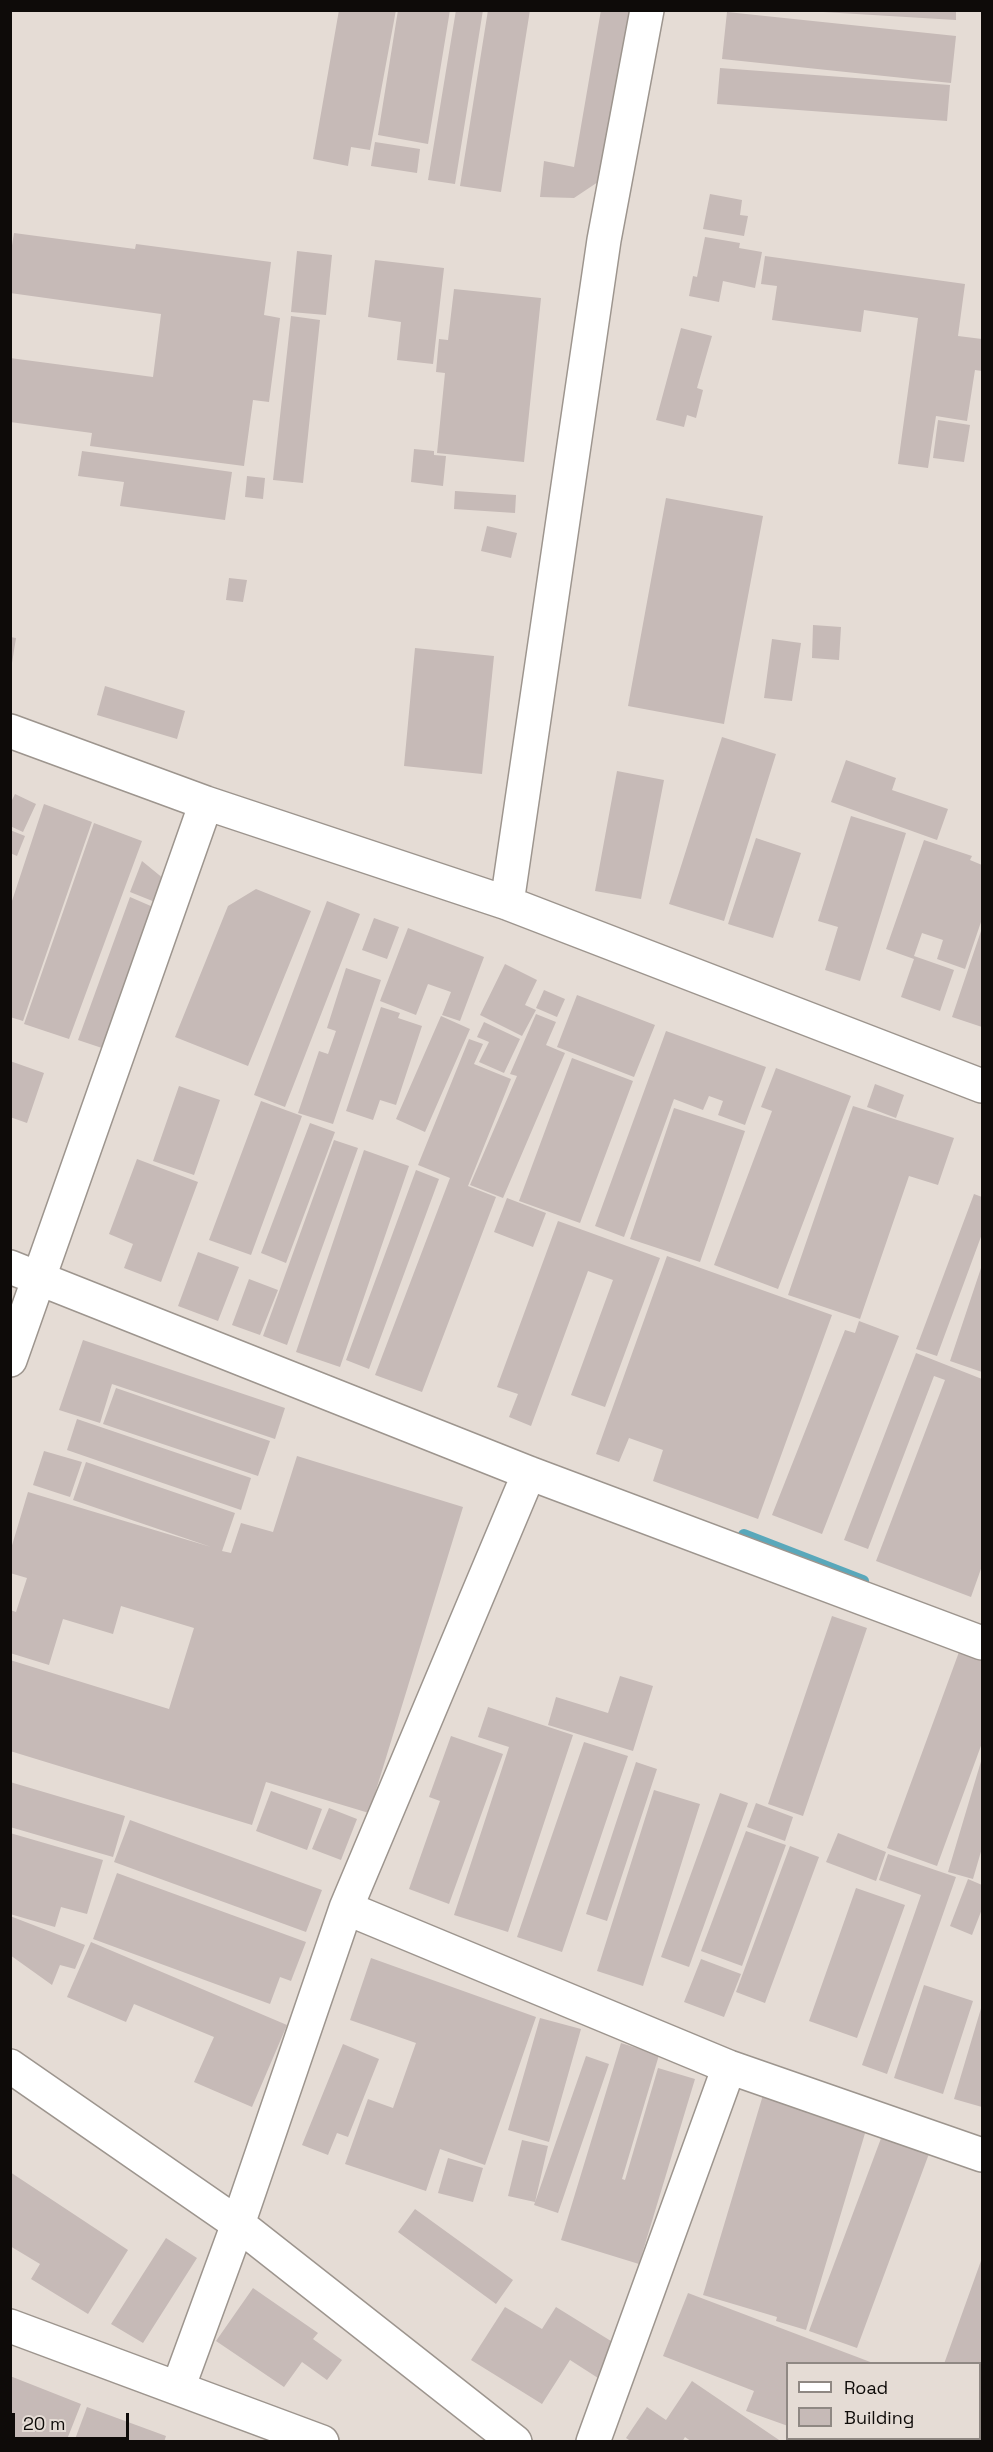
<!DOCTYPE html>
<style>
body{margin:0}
#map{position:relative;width:993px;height:2452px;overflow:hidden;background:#e5dcd5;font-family:"Space Grotesk",sans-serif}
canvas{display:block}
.frame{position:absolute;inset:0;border:12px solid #0e0b09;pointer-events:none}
.legend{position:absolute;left:786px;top:2362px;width:195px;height:78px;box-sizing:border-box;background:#e5dcd5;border:2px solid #8f8883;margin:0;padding:8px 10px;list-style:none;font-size:18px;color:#0e0b09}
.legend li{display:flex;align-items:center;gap:12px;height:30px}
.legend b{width:30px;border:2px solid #8f8883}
.scale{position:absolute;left:12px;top:2413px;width:117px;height:27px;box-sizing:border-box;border:3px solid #0e0b09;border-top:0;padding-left:8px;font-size:18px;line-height:21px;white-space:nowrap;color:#0e0b09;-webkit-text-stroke:4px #e5dcd5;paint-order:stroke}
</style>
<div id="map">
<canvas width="993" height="2452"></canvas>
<div class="frame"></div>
<ul class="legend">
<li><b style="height:8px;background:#fff"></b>Road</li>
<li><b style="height:16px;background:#c6bab7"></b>Building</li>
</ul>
<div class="scale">20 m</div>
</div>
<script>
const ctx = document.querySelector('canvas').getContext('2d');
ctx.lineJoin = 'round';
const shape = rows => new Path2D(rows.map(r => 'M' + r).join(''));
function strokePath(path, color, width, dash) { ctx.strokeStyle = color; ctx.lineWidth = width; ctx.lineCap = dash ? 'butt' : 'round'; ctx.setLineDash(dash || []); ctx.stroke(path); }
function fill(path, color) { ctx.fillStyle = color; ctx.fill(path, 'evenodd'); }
strokePath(shape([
 [744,1535,863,1581]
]), '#59a8bb', 12);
fill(shape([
 [339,10,396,10,370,150,351,147,348,166,313,159],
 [398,10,450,10,428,144,378,135],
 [456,10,483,10,455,184,428,180],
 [488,10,530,10,501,192,460,186],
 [601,10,633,10,604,178,574,198,540,197,544,161,574,167],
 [823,10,956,10,956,20,823,12],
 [727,12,956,36,951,83,722,59],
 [720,68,950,85,947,121,717,104],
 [375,142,420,149,417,173,371,166],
 [710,194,742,200,740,215,748,216,744,236,703,229],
 [14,233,135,249,136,244,271,262,264,315,280,318,269,402,253,400,244,466,90,446,92,433,10,422,10,358,153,377,161,314,10,293,10,258],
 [705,237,740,243,739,248,762,252,755,288,723,281,719,302,689,296,693,276,697,277],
 [297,251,332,255,326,315,291,312],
 [765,256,965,284,958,336,982,339,982,371,975,370,967,421,936,416,928,468,898,464,918,318,864,310,861,332,772,320,777,286,761,284],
 [375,260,444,268,433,364,397,360,401,322,368,317],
 [454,289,541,298,524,462,437,453,445,373,436,372,439,339,448,340],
 [291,316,320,320,303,483,273,480],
 [681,328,712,336,697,388,703,390,696,418,687,415,684,427,656,420],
 [938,420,970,425,964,462,933,458],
 [414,449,434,451,434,455,446,456,443,486,411,482],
 [82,451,232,472,225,520,120,506,124,482,78,476],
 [247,476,265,478,263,499,245,497],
 [455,491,516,495,515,513,454,509],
 [666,498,763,516,724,724,628,706],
 [487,526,517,533,511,558,481,551],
 [229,578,247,580,243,602,226,600],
 [813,625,841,627,839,660,812,658],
 [10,637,16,638,12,663,10,663],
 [772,639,801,643,792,701,764,698],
 [415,648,494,656,482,774,404,766],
 [105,686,185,711,177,739,97,715],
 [722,737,776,754,724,921,669,904],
 [846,760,896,778,892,790,948,809,937,840,831,802],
 [617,771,664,780,641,899,595,891],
 [15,794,36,804,23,832,10,826,10,804],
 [44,804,92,822,23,1021,10,1017,10,907],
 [851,816,906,833,860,981,825,970,838,927,818,921],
 [94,823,142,841,69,1039,24,1024],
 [10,830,25,836,17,856,10,853],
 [756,838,801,853,773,938,728,924],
 [924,840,972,856,970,860,982,865,982,919,965,969,937,959,943,940,922,933,914,956,954,970,940,1011,901,997,914,959,886,949],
 [142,861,164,879,155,902,130,892],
 [256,889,311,911,248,1066,175,1037,228,906],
 [130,897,160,910,111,1051,78,1040],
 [327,901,360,914,285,1107,254,1095],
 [374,918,399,927,387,959,362,950],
 [408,928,484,957,460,1021,442,1015,451,992,428,984,416,1015,380,1001],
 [982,928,982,1027,952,1017],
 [505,964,537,980,525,1005,536,1010,522,1036,480,1015],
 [346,968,381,980,333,1124,298,1113,319,1051,328,1054,336,1031,327,1028],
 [544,990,565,999,557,1017,536,1008],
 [577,995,655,1025,634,1077,557,1047],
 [381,1007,400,1013,398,1018,422,1026,396,1105,380,1100,373,1120,346,1111],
 [536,1014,556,1022,546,1045,565,1053,503,1198,470,1185,517,1076,510,1074],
 [441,1016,470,1029,425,1132,396,1119],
 [484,1022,520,1039,504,1073,479,1062,489,1042,477,1037],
 [666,1031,766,1067,745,1125,718,1115,723,1101,709,1096,703,1110,674,1099,624,1237,595,1226],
 [469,1039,483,1044,474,1064,511,1079,468,1186,496,1197,422,1392,375,1375,450,1178,418,1165],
 [572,1058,633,1081,580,1223,519,1201],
 [10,1061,44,1073,27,1123,10,1117],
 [776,1068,851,1096,778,1289,714,1265,772,1111,761,1107],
 [875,1084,904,1095,896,1118,867,1107],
 [179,1086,220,1100,194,1175,153,1161],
 [261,1101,302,1116,251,1255,209,1240],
 [853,1106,954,1138,938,1185,909,1176,860,1319,788,1295],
 [674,1108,745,1131,700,1262,630,1239],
 [310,1123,335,1132,286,1263,261,1253],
 [334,1140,358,1148,287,1345,263,1336],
 [364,1150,409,1166,340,1367,296,1352],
 [137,1159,198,1182,161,1282,124,1268,133,1244,109,1234],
 [416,1170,439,1179,369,1369,346,1360],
 [974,1194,982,1197,982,1234,937,1356,916,1349],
 [507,1198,546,1213,533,1247,494,1232],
 [558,1221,660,1258,605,1407,571,1395,613,1280,588,1271,531,1426,509,1417,518,1394,497,1387],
 [198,1252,239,1267,218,1321,178,1306],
 [667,1256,832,1315,758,1519,653,1481,663,1450,629,1438,619,1462,596,1454],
 [982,1265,982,1372,950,1361],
 [249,1279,278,1290,260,1335,232,1325],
 [859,1321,899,1336,822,1534,772,1515,845,1330,855,1333],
 [83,1340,285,1408,275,1439,112,1384,100,1423,59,1410],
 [916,1353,982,1379,982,1566,971,1597,876,1561,945,1380,934,1376,868,1549,844,1540],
 [116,1388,270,1441,258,1476,103,1424],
 [77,1419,251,1478,241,1510,67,1450],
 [44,1451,82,1462,70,1497,33,1485],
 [297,1456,463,1507,369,1813,266,1782,252,1825,10,1751,10,1660,169,1709,194,1628,121,1606,113,1634,63,1619,49,1665,10,1653,10,1610,16,1612,27,1578,10,1573,10,1552,28,1492,211,1547,73,1500,86,1462,235,1513,222,1551,231,1553,241,1523,273,1532],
 [832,1616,867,1628,803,1816,768,1804],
 [959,1652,982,1661,982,1743,937,1866,887,1848],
 [620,1676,653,1686,633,1751,548,1725,556,1697,608,1713],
 [488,1707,573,1735,508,1932,454,1915,509,1747,478,1737],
 [451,1736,503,1754,449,1904,409,1889,440,1801,429,1797],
 [584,1742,628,1756,562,1952,517,1937],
 [982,1758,982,1848,973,1879,948,1872],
 [636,1762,657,1769,607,1921,586,1914],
 [10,1782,125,1816,113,1857,10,1827],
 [654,1790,700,1804,643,1986,597,1971],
 [271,1791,322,1809,307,1850,256,1831],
 [720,1793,748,1803,689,1967,661,1957],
 [756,1803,793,1817,785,1841,747,1827],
 [329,1808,357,1819,341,1860,312,1849],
 [130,1820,322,1890,306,1932,114,1862],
 [746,1831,786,1845,742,1966,701,1951],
 [10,1833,103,1860,87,1914,61,1907,55,1927,10,1914],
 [838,1833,886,1852,876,1881,826,1862],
 [790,1846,819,1857,765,2003,736,1992],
 [888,1854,956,1877,887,2074,862,2065,921,1895,879,1880],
 [117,1873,306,1942,291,1981,280,1977,270,2004,93,1939],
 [968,1879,982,1885,982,1909,972,1935,950,1926],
 [856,1888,905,1905,857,2038,809,2021],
 [10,1916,85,1945,75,1969,60,1965,52,1985,10,1955],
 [91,1942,287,2025,252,2107,194,2082,214,2037,134,2004,126,2022,67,1997],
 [371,1958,536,2017,485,2165,440,2149,426,2191,345,2164,368,2099,393,2108,416,2043,350,2020],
 [701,1959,741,1974,724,2017,684,2002],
 [924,1985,973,2001,943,2094,894,2078],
 [982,2005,982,2107,954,2099],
 [540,2018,581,2029,549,2142,508,2130],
 [621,2043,659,2055,622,2179,625,2180,658,2068,695,2079,639,2264,561,2240],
 [343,2044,379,2059,348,2137,337,2133,328,2155,302,2145],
 [586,2056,609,2064,558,2213,534,2205],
 [763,2095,809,2108,807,2113,866,2130,806,2330,776,2321,777,2317,703,2295],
 [883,2133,930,2151,857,2348,809,2331],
 [522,2140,548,2146,535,2202,508,2196],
 [448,2158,483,2168,473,2202,438,2193],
 [10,2172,128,2250,88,2314,31,2279,40,2264,10,2246],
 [415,2209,513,2280,496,2304,398,2232],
 [166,2238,197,2258,143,2343,111,2324],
 [982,2258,982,2442,959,2442,960,2438,980,2438,980,2364,944,2364],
 [253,2288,318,2333,313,2339,342,2360,327,2380,302,2362,284,2387,216,2341],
 [688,2293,873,2363,873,2364,788,2364,788,2426,746,2411,754,2391,663,2356],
 [505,2307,542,2329,556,2307,619,2346,598,2378,570,2360,542,2404,471,2360],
 [10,2376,81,2404,66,2442,10,2442],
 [692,2381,782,2442,692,2442,685,2437,682,2442,632,2442,626,2438,647,2407,666,2420],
 [87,2407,166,2436,164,2442,74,2442],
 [820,2438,911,2438,910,2442,827,2442],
 [917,2438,950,2438,949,2442,916,2442]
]), '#c6bab7');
const street = shape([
 [10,731,206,803,507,903,982,1086],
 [507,903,604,240,647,10],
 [10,1267,529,1473,982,1643],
 [10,1360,206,803],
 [346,1908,729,2067,982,2155],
 [10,2066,238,2224,515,2442],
 [10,2326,322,2442],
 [178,2388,238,2224,346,1908,529,1473],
 [593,2442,729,2067]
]);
strokePath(street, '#9d958e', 36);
strokePath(street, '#fff', 33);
</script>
